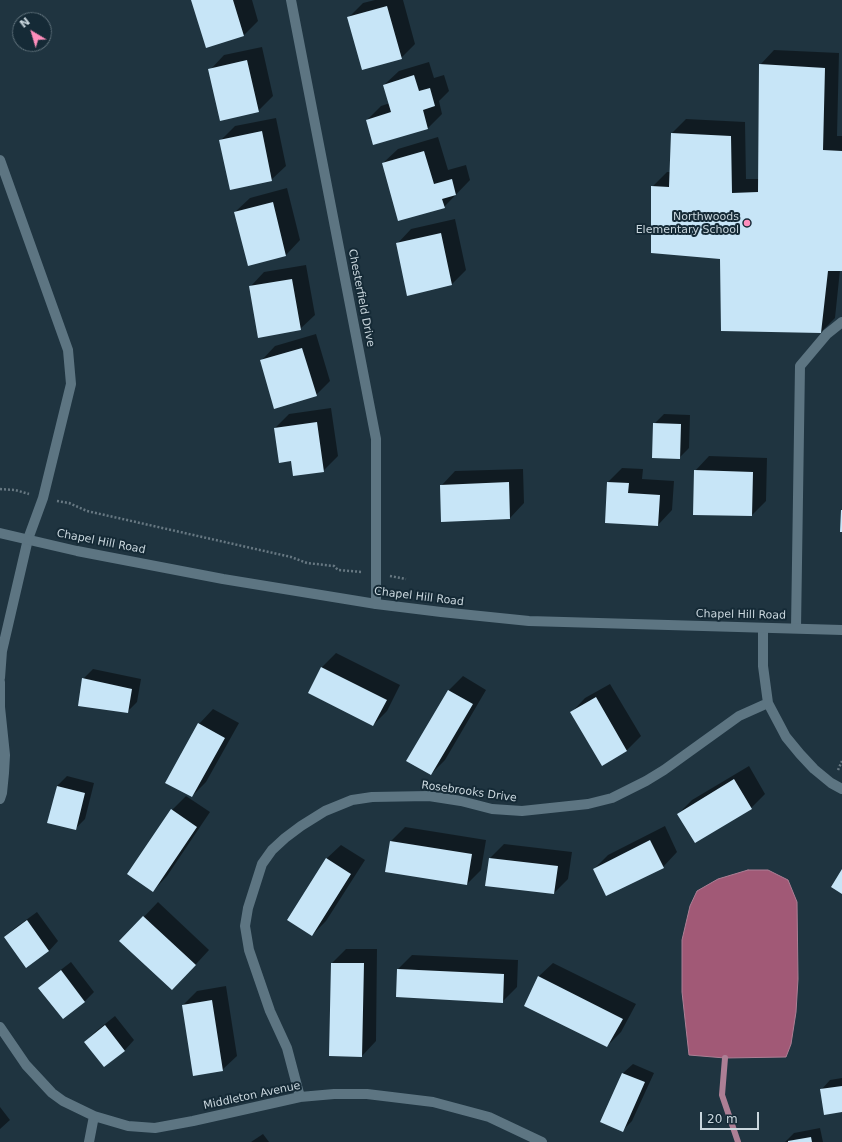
<!DOCTYPE html>
<style>
body{margin:0}
#map{position:relative;width:842px;height:1142px;overflow:hidden;background:#1f3440;font-family:"DejaVu Sans",sans-serif}
canvas{display:block}
.north{position:absolute;left:12px;top:12px;width:40px;height:40px;box-sizing:border-box;background:#152a36;border:1px solid #5d6f79;border-radius:50%;rotate:322deg;font-size:11px;font-weight:700;line-height:16px;text-align:center;color:#cad7de}
.north::after{content:'';display:block;margin:auto;width:14px;height:18px;background:#fe8ebc;clip-path:polygon(50% 0,100% 100%,50% 72%,0 100%)}
.scale{position:absolute;left:700px;top:1112px;width:59px;height:18px;box-sizing:border-box;border:2px solid #cad7de;border-top:0;padding-left:5px;font-size:12px;line-height:14px;white-space:nowrap;color:#cad7de;-webkit-text-stroke:3px #152a36;paint-order:stroke}
</style>
<div id="map">
<canvas width="842" height="1142"></canvas>
<div class="north">N</div>
<div class="scale">20 m</div>
</div>
<script>
const ctx = document.querySelector('canvas').getContext('2d');
ctx.lineJoin = 'round';
function fill(path, color) { ctx.fillStyle = color; ctx.fill(path, 'evenodd'); }
const shape = rows => new Path2D(rows.map(r => 'M' + r).join(''));
function strokePath(path, color, width, dash) { ctx.strokeStyle = color; ctx.lineWidth = width; ctx.lineCap = dash ? 'butt' : 'round'; ctx.setLineDash(dash || []); ctx.stroke(path); }
function write(font, color, halo, rows, align = 'center') {
  ctx.font = font + ' "DejaVu Sans",sans-serif'; ctx.lineWidth = 4; ctx.setLineDash([]); ctx.textBaseline = 'middle'; ctx.strokeStyle = halo; ctx.fillStyle = color; for (const [text, x, y, turn = 0] of rows) {
    ctx.save(); ctx.translate(x, y); ctx.rotate((+turn || 0) * Math.PI / 180); ctx.textAlign = isNaN(turn) ? turn : align; if (halo) ctx.strokeText(text, 0, 0); ctx.fillText(text, 0, 0); ctx.restore();
  }
}
const water = shape([
 [748,870,768,870,788,880,797,902,798,979,796,1012,791,1044,786,1057,725,1058,689,1055,682,992,682,940,690,906,697,891,718,879,748,870]
]);
fill(water, '#a15976');
strokePath(water, '#ad7f95', 1);
fill(shape([
 [192,0,252,0,258,21,243,36],
 [375,0,403,0,415,44,401,58,348,18,363,3],
 [262,47,273,96,258,111,210,70,224,55],
 [774,50,839,53,837,136,842,136,842,270,840,270,835,318,821,332,721,258,652,187,667,172,671,172,672,133,686,119,745,122,746,179,759,179,760,65],
 [429,62,434,78,444,75,449,91,439,101,442,114,428,128,374,144,367,120,381,106,390,103,384,85,399,71],
 [276,118,286,166,271,180,220,141,235,126],
 [438,137,448,170,466,165,470,180,444,207,383,163,398,149],
 [287,188,300,240,286,255,248,264,235,212,250,198],
 [455,219,466,270,452,284,408,294,397,244,411,229],
 [306,265,315,315,300,329,250,287,264,272],
 [316,334,330,381,316,395,261,361,275,346],
 [331,408,338,456,323,471,292,460,275,428,289,414],
 [664,414,690,415,689,448,679,458,654,424],
 [709,456,767,458,766,501,752,515,695,471],
 [622,468,643,469,642,479,674,481,672,510,658,525,606,522,608,482],
 [523,469,524,503,510,518,441,486,455,471],
 [336,653,400,685,387,711,373,725,309,693,322,667],
 [93,669,141,679,137,702,127,712,83,679],
 [463,676,486,690,445,760,431,774,407,760,449,690],
 [610,684,641,736,627,750,602,765,571,713,585,698],
 [213,709,239,723,206,782,192,796,199,724],
 [749,766,765,794,751,808,678,814,692,800],
 [67,776,94,783,85,819,75,829,49,822,57,786],
 [186,796,210,812,167,876,153,891,172,810],
 [665,826,677,852,663,867,594,869,608,855],
 [405,827,486,840,481,870,467,884,391,841],
 [504,844,572,852,568,879,554,893,487,885,490,858],
 [341,845,365,860,326,921,312,935,326,859],
 [158,902,209,950,186,975,121,941],
 [37,912,58,941,49,951,5,937,15,928],
 [346,949,377,949,376,1041,362,1056,332,963],
 [412,955,518,960,517,987,502,1002,398,969],
 [71,962,94,992,85,1001,63,1018,40,988,49,979],
 [553,963,636,1004,621,1032,607,1046,538,977],
 [226,986,237,1056,222,1070,183,1005,197,991],
 [115,1016,134,1040,125,1050,104,1066,85,1042,95,1032],
 [633,1064,654,1073,632,1121,622,1131,601,1122,623,1073],
 [842,1078,842,1111,821,1090,830,1080],
 [0,1107,10,1120,0,1129],
 [820,1128,823,1142,785,1142,794,1133],
 [263,1134,269,1142,251,1142]
]), '#0007');
strokePath(shape([
 [725,1058,722,1095,738,1142]
]), '#ad7f95', 6);
fill(shape([
 [191,0,233,0,244,36,206,48],
 [387,6,402,59,362,70,347,17],
 [247,60,259,112,220,121,208,69],
 [759,64,825,68,823,150,842,151,842,271,828,271,821,333,721,331,720,259,651,253,651,186,669,187,671,133,731,136,732,193,758,192],
 [414,75,419,91,430,88,435,106,423,110,428,129,373,145,366,120,391,112,383,85],
 [262,131,272,181,230,190,219,140],
 [424,151,434,184,452,179,456,195,442,199,445,208,398,221,382,163],
 [273,202,286,256,248,266,234,212],
 [441,233,452,285,407,296,396,243],
 [292,279,301,330,258,338,249,286],
 [302,348,317,396,274,409,260,360],
 [317,422,324,472,293,476,291,461,279,463,274,428],
 [653,423,681,424,680,459,652,458],
 [694,470,753,472,752,516,693,515],
 [509,482,510,519,441,522,440,485],
 [607,482,629,483,628,493,660,495,658,526,605,523],
 [841,510,842,510,842,532,840,532],
 [321,667,387,700,373,726,308,693],
 [82,678,132,689,128,713,78,706],
 [448,690,473,704,431,775,406,761],
 [596,697,627,751,602,766,570,712],
 [198,723,225,738,192,797,165,783],
 [734,779,752,809,695,843,677,814],
 [57,786,85,793,76,830,47,823],
 [171,809,197,827,153,892,127,874],
 [650,840,664,868,606,896,593,869],
 [390,841,472,854,467,885,385,872],
 [326,858,351,874,312,936,287,920],
 [489,858,558,866,554,894,485,886],
 [842,869,842,894,831,887],
 [143,916,196,965,172,990,119,941],
 [27,920,49,951,26,968,4,937],
 [331,963,364,963,362,1057,329,1056],
 [397,969,504,974,503,1003,396,997],
 [61,970,85,1002,63,1019,38,988],
 [538,976,623,1019,607,1047,524,1006],
 [212,1000,223,1071,193,1076,182,1005],
 [105,1025,125,1051,104,1067,84,1042],
 [622,1073,645,1082,623,1132,600,1122],
 [842,1086,842,1112,824,1115,820,1089],
 [811,1137,812,1142,788,1142,788,1141]
]), '#c7e5f7');
strokePath(shape([
 [0,489,15,490,29,494],
 [57,501,69,503,87,511,291,557,307,563,334,566,338,570,362,572],
 [390,576,406,579],
 [838,770,842,761]
]), '#677882', 2.5, [2, 2]);
strokePath(shape([
 [0,160,68,350,71,384,43,498,28,539],
 [796,628,800,366,827,334,842,322]
]), '#5d7582', 10);
strokePath(shape([
 [291,0,376,439,376,604],
 [763,628,763,666,768,703,786,737,800,754,814,769,831,783,842,789],
 [0,678,2,651,28,539],
 [0,682,0,707,5,755,4,773,2,793,0,799],
 [0,1027,26,1065,52,1093,63,1101,94,1116,128,1126,155,1128,193,1121,300,1097,334,1094,367,1094,433,1102,489,1117,542,1142],
 [300,1097,287,1048,270,1011,249,950,245,926,248,908,262,864,272,850,285,838,301,826,325,811,352,800,372,797,429,796,461,801,492,809,522,811,588,804,612,798,646,781,664,770,739,716,768,703],
 [89,1142,94,1116]
]), '#5d7582', 10);
strokePath(shape([
 [0,533,77,551,223,579,376,604,441,612,529,621,842,630]
]), '#5d7582', 10);
for (const [x, y, r, color] of [
 [747,223,4,"#fe8ebc"]
]) { const dot = new Path2D(); dot.arc(x, y, r, 0, 2 * Math.PI); ctx.fillStyle = color; ctx.fill(dot); strokePath(dot, '#152a36', 1.5); }
write('11px', '#cad7de', '#152a36', [
 ["Northwoods",739,217],
 ["Elementary School",739,230]
], 'right');
write('11px', '#cad7de', '#152a36', [
 ["Chesterfield Drive",361,298,79],
 ["Chapel Hill Road",101,542,11],
 ["Chapel Hill Road",419,597,7],
 ["Chapel Hill Road",741,615,1],
 ["Rosebrooks Drive",469,792,8],
 ["Middleton Avenue",252,1096,-12]
]);
</script>
